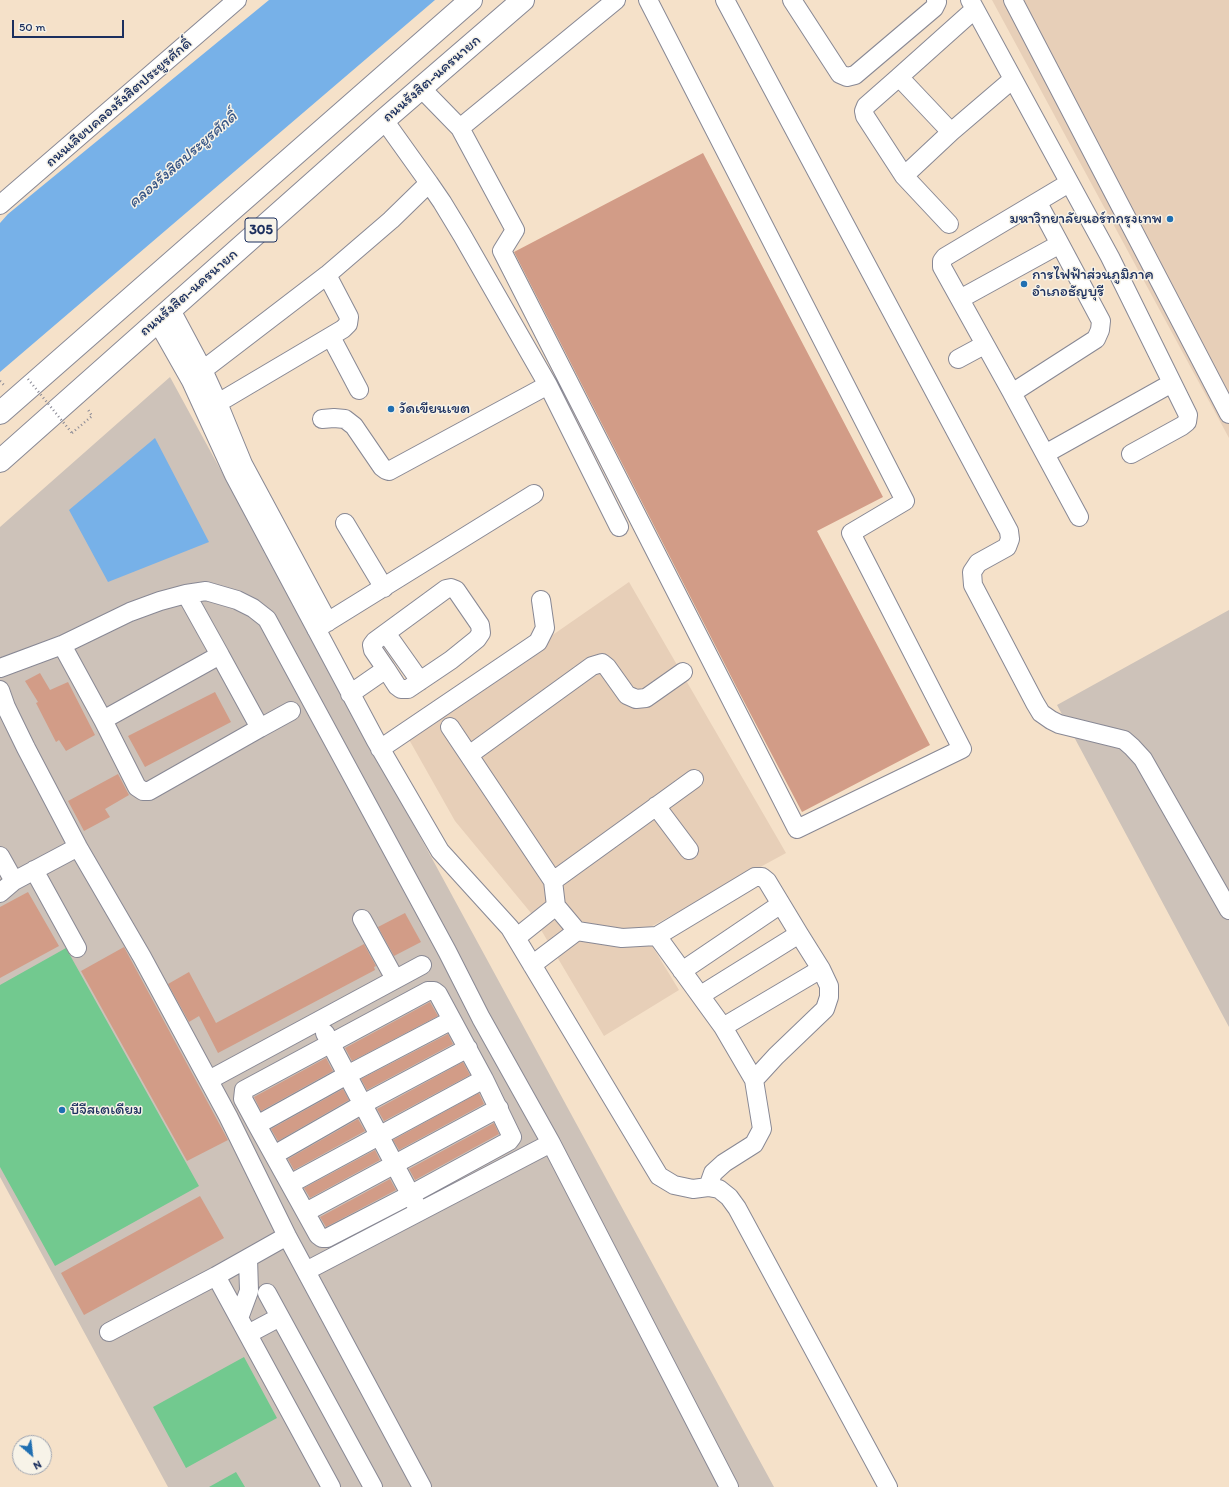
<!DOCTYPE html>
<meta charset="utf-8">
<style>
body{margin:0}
#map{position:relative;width:1229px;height:1487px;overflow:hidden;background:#f5e1c9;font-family:Itim,sans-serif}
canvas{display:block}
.north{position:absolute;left:12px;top:1435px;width:40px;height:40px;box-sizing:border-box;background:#f7f3e8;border:1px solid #9fa5b1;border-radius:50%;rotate:152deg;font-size:11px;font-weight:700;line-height:16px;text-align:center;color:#1b2f5e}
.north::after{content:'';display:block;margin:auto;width:14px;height:18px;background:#1f6fb2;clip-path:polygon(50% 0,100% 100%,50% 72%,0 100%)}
.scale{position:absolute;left:12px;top:20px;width:112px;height:18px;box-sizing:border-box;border:2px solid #1b2f5e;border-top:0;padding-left:5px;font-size:12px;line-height:14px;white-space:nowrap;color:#1b2f5e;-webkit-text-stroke:3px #f7f3e8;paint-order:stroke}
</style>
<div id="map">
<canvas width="1229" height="1487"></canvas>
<div class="north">N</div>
<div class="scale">50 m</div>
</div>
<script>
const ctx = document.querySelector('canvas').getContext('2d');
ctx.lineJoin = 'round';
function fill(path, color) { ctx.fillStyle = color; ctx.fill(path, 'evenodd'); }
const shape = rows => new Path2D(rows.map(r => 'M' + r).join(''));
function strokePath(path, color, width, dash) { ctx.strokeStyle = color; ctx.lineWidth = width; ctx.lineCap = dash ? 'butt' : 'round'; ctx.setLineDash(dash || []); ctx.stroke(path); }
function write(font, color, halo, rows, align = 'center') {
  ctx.font = font + ' Itim,"Playpen Sans Thai",sans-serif'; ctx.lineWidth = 3; ctx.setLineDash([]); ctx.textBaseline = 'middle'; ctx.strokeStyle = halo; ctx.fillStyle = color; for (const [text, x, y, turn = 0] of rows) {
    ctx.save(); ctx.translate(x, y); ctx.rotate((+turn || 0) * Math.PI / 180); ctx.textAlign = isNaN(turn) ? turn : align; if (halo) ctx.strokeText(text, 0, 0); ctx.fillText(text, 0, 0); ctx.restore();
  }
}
fill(shape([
 [992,0,1229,0,1229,438],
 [629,582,786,853,643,931,679,990,604,1036,531,913,455,821,407,736]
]), '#e7cfb8');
fill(shape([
 [170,377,774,1487,168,1487,0,1177,0,527],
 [1229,610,1229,1027,1057,705]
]), '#cdc2b9');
fill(shape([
 [66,948,199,1186,55,1266,0,1167,0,985],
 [244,1357,277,1418,186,1468,153,1407],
 [236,1472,245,1487,209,1487]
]), '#72c98f');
fill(shape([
 [269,0,435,0,0,372,0,223,8,214],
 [155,438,209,542,108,582,69,510]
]), '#77b1e8');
fill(shape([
 [703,153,883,497,817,531,930,745,802,812,738,690,514,252],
 [40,673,50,690,68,682,95,735,66,751,59,740,56,742,36,703,38,702,25,681],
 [215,692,231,722,145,767,128,736],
 [118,774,129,795,105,809,110,817,84,831,68,801],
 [28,892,59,946,0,978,0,907],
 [405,913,421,942,394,956,378,927],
 [364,944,376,966,374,967,375,970,218,1053,199,1016,189,1022,168,984,189,972,216,1023],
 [124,947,228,1140,187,1161,81,971],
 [430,1002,438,1016,352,1061,345,1048],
 [448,1034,453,1044,367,1090,361,1079],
 [326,1058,333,1071,261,1111,254,1097],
 [463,1062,470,1075,384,1121,377,1109],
 [343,1089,349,1100,278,1141,271,1129],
 [479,1093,484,1104,399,1150,393,1140],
 [358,1119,365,1131,294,1170,288,1159],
 [494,1123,499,1134,415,1180,409,1169],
 [375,1150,380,1160,310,1198,304,1188],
 [390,1179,396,1190,326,1227,320,1217],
 [200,1196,224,1238,84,1315,61,1273]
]), '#d29c87');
const minor = shape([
 [725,0,1009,531,1010,539,1007,547,978,563,972,572,973,585,1035,703,1041,713,1051,720,1059,724,1124,740,1132,747,1143,759,1229,910],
 [792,0,840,74,847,77,855,75,934,8,937,2,936,0],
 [970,0,1110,257,1188,415,1187,422,1182,426,1131,454],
 [1013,0,1229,414],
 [975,9,899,77,951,132,1013,79],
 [899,77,866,106,864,111,865,116,904,176,949,224],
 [421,88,460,128,515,230,502,251,797,829,962,749,851,533,905,501,648,0],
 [384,120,429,183],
 [460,128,616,0],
 [904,176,951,132],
 [1038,203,1101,321,1100,330,1096,339,1012,393,942,267,942,261,945,257,1069,183],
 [0,205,237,0],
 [960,299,1060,244],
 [171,310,203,370,327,275,391,220,429,183,442,202,462,235,548,385,619,527],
 [157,321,191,381,234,475,376,741,440,851,510,928,659,1176,674,1185,693,1189,708,1187,719,1189,729,1197,737,1208,888,1487],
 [331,337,359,390],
 [958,359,984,345],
 [203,370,218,403,343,329,348,324,349,317,327,275],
 [1012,393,1079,517],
 [218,403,243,464,328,622],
 [322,419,334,418,345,419,354,426,382,467,386,470,389,471,548,385],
 [1045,454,1172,383],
 [345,523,384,588],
 [316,629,534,494],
 [386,633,420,681],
 [62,645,103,720,137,787,143,791,149,791,260,728,220,655],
 [0,668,62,645,130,612,160,601,186,594,206,591,237,600,253,608,267,619,447,951,481,1018,551,1143,729,1487],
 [0,690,6,707,26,748,78,847,142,957,228,1116,287,1236,422,1487],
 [350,694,386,669,373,650,372,645,375,641,446,589,451,588,456,590,480,625,481,633,477,639,451,660,408,689,401,689,397,686,386,669],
 [103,720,220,655,186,594],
 [450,727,553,881],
 [260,728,291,711],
 [380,749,538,642,545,628,541,600],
 [469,755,592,666,602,663,607,667,627,695,636,699,646,698,683,672],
 [694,779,553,881,556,906,577,931,622,938,657,936,755,877,762,877,767,881,799,934,821,969,829,986,829,997,825,1009,776,1056,754,1080,762,1129,754,1144,724,1163,713,1173,708,1187],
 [656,806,689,850],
 [0,856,14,881,0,893],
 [34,870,77,948],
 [14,881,78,847],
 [362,919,395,979],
 [657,936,723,1027,754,1080],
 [516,938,556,906],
 [532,965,577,931],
 [682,971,781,904],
 [428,991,434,991,438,994,484,1079,512,1137,509,1141,410,1195,327,1238,322,1238,318,1235,257,1125,243,1099,244,1090,428,991],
 [701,995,799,934],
 [723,1027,821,969],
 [325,1033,416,1205],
 [209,1080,422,965],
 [257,1125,347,1075,452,1020],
 [274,1155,363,1104,468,1048],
 [290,1184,484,1079],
 [306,1212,499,1108],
 [306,1271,551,1143],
 [216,1276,287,1236],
 [267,1293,373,1487],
 [239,1318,249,1291,248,1258],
 [109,1332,216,1276,331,1487],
 [248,1334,280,1317]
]);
const major = shape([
 [0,413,471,0],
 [0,461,384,120,523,0]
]);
strokePath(minor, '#888894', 20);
strokePath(major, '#888894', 24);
strokePath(shape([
 [0,381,5,386],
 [72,433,92,416,87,408]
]), '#888894', 2.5, [1, 3]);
strokePath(minor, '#fff', 18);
strokePath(major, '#fff', 22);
strokePath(shape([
 [28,379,72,433]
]), '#888894', 2.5, [1, 3]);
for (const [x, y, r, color] of [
 [1170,219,4,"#1f6fb2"],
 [1024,284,4,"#1f6fb2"],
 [391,409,4,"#1f6fb2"],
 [62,1110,4,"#1f6fb2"]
]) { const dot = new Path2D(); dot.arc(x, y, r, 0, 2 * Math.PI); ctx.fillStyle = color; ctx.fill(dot); strokePath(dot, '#f7f3e8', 1.5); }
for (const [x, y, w] of [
 [261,230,32]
]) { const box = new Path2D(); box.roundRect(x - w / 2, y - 12, w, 24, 3); ctx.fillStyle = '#f7f3e8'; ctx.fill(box); strokePath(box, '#1b2f5e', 1); }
write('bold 14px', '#1b2f5e', null, [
 ["305",261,230]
]);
write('15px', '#1b2f5e', '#f7f3e8', [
 ["ถนนรังสิต-นครนายก",432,79,-41],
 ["ถนนเลียบคลองรังสิตประยูรศักดิ์",119,103,-41],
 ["ถนนรังสิต-นครนายก",189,293,-41]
]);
write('15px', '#1b2f5e', '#f7f3e8', [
 ["มหาวิทยาลัยนอร์ทกรุงเทพ",1162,219,"right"],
 ["การไฟฟ้าส่วนภูมิภาค",1032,275],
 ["อำเภอธัญบุรี",1032,292],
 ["วัดเขียนเขต",399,409],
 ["บีจีสเตเดียม",70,1110]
], 'left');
write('italic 16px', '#375687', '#f7f3e8', [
 ["คลองรังสิตประยูรศักดิ์",183,160,-41]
]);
</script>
